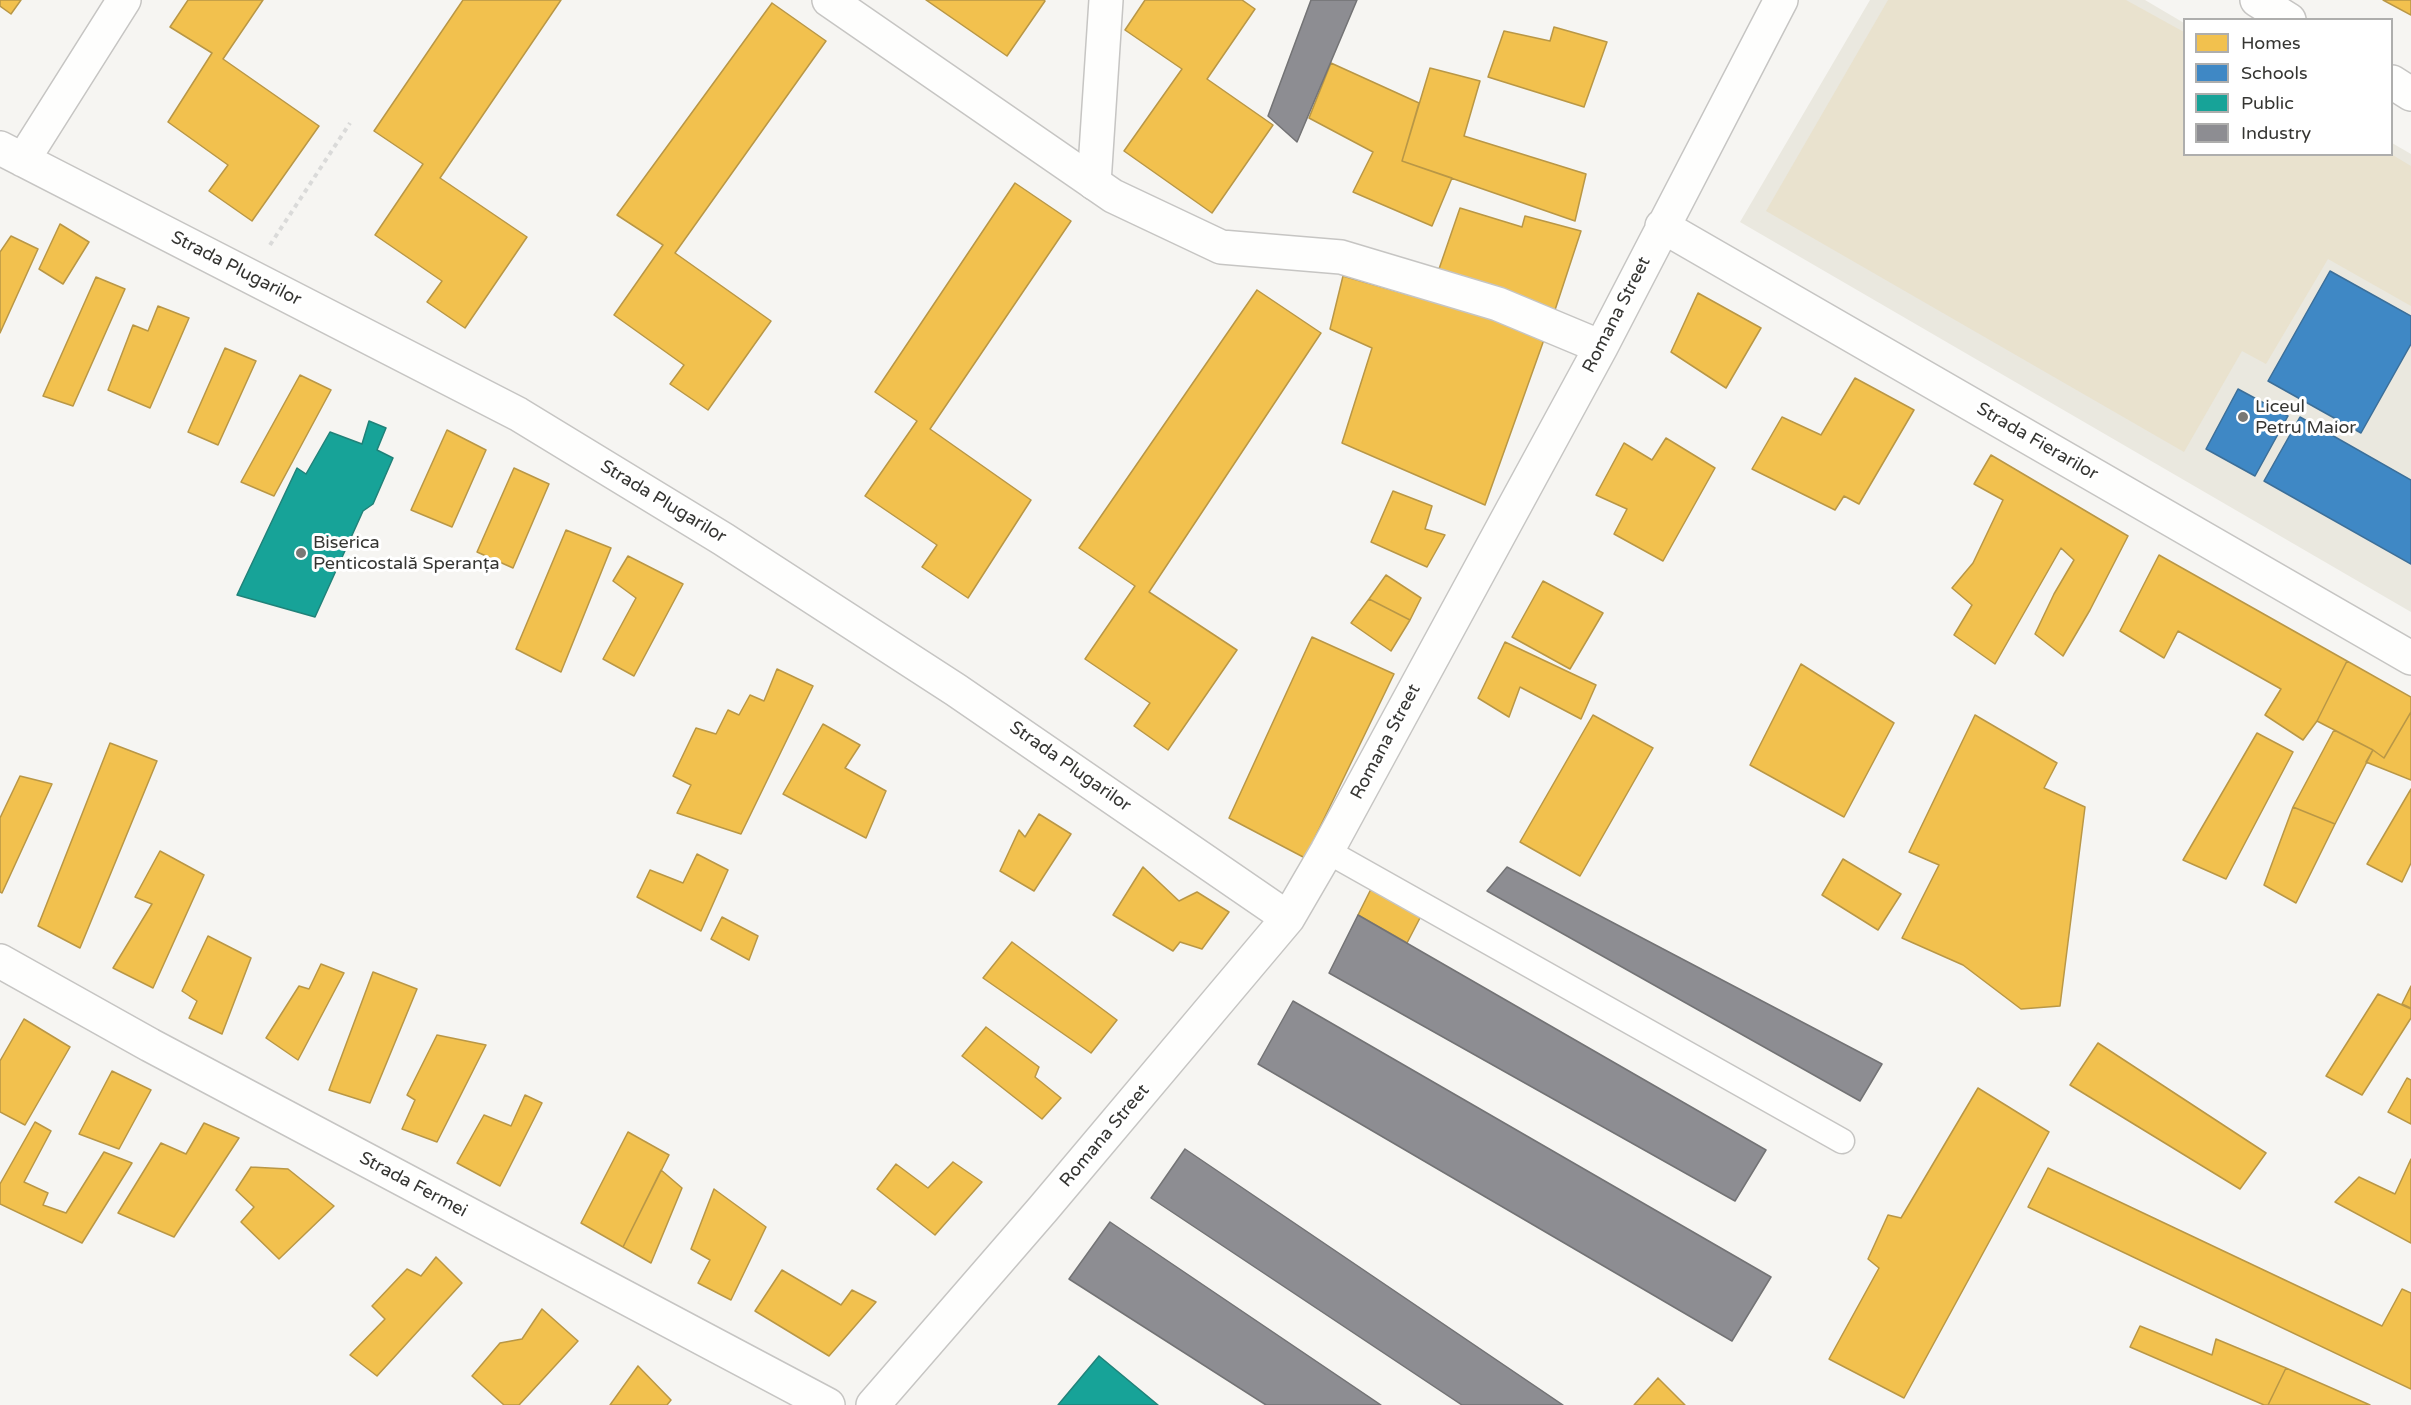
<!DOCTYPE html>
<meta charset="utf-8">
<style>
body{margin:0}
#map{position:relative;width:2411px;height:1405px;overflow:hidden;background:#f6f5f2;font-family:"Varela Round",sans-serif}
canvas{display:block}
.legend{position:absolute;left:2183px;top:18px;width:210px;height:138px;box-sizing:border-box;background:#fff;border:2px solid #aeaead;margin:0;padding:8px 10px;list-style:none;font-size:18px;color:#353532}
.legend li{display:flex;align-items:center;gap:12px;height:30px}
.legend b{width:30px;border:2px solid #aeaead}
</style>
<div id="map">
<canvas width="2411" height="1405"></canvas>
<ul class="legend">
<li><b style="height:16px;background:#f2c14e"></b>Homes</li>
<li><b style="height:16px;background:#3f88c5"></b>Schools</li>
<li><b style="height:16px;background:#17a398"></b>Public</li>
<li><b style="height:16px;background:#8d8d92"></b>Industry</li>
</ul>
</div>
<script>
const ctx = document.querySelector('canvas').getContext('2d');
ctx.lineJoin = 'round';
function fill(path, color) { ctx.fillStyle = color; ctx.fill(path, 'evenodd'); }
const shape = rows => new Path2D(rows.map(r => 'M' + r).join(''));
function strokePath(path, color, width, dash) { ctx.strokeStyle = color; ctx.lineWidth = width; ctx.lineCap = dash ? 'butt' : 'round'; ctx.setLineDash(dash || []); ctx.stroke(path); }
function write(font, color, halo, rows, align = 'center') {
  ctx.font = font + ' "Varela Round",sans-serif'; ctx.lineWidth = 6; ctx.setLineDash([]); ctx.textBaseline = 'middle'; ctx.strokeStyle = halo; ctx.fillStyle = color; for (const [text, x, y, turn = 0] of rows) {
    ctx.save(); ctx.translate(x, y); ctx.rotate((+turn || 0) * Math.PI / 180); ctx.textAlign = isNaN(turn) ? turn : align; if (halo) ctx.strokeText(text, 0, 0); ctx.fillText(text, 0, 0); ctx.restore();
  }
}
fill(shape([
 [1870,0,2145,0,2184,23,2184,154,2392,154,2392,143,2411,154,2411,612,1740,222]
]), '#eae8df');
fill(shape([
 [1888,0,2126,0,2184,32,2184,154,2391,154,2411,166,2411,306,2328,259,2266,364,2242,351,2184,452,1766,211]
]), '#e9e2ce');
const homes = shape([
 [0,0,21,0,11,14,0,6,0,0],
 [188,0,263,0,223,59,319,126,252,221,209,191,228,165,168,122,212,53,170,27,188,0],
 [463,0,561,0,440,178,527,237,465,328,427,302,442,281,375,235,423,164,374,131,463,0],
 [926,0,1044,0,1045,1,1007,56,926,0],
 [1145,0,1242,0,1255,9,1207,79,1273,125,1212,213,1124,151,1182,69,1125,30,1145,0],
 [2383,0,2411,0,2411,15,2383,0],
 [772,3,826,41,675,253,771,321,708,410,670,384,684,365,614,315,663,245,617,215,772,3],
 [1554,27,1607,42,1584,107,1488,77,1504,31,1550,41,1554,27],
 [1331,63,1419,103,1402,161,1452,178,1432,226,1353,192,1373,152,1309,118,1331,63],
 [1430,68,1480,81,1464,136,1586,174,1575,221,1402,161,1430,68],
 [1015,183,1071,221,930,429,1031,500,968,598,922,567,937,545,865,496,917,421,875,392,1015,183],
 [1460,208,1522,227,1525,216,1581,231,1555,310,1439,269,1460,208],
 [60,224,89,242,63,284,39,269,60,224],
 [11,236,38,249,0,333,0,252,11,236],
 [1343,276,1546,334,1485,505,1342,443,1372,348,1330,329,1343,276],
 [96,277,125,289,73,406,43,396,96,277],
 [1257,290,1321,333,1149,592,1237,650,1168,750,1134,726,1150,703,1085,659,1135,586,1079,548,1257,290],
 [1698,293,1761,328,1726,388,1671,352,1698,293],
 [158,306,189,318,150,408,108,390,133,325,148,331,158,306],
 [225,348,256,361,218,445,188,432,225,348],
 [300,375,331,390,274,496,241,482,300,375],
 [1855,378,1914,410,1859,504,1844,496,1835,510,1752,469,1782,417,1821,435,1855,378],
 [447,430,486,450,452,527,411,510,447,430],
 [1666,438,1715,468,1663,561,1614,534,1627,509,1596,495,1624,443,1652,460,1666,438],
 [1991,455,2128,536,2090,610,2063,656,2035,634,2054,594,2074,560,2061,548,1995,664,1954,635,1972,605,1952,588,1973,563,2003,500,1974,484,1991,455],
 [514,468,549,484,513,568,477,552,514,468],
 [1393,491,1432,506,1425,529,1445,535,1427,567,1371,542,1393,491],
 [566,530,611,548,561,672,516,649,566,530],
 [2159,555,2347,661,2317,721,2303,740,2265,715,2281,689,2178,631,2164,658,2120,631,2159,555],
 [628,556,683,584,634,676,603,659,636,598,613,581,628,556],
 [1386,575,1421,598,1410,620,1369,599,1386,575],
 [1543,581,1603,613,1570,669,1512,637,1543,581],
 [1369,599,1410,620,1391,651,1351,623,1369,599],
 [1312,637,1394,674,1305,858,1229,818,1312,637],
 [1505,642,1596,685,1581,719,1520,687,1509,717,1478,698,1505,642],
 [2347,661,2411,697,2411,712,2384,758,2373,750,2317,721,2347,661],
 [1801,664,1894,723,1844,817,1750,765,1801,664],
 [777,669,813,686,741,834,677,813,691,785,673,776,696,728,716,734,728,710,739,715,750,695,764,701,777,669],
 [2411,712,2411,780,2366,762,2373,750,2384,758,2411,712],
 [1593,715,1653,748,1580,876,1520,842,1593,715],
 [1975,715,2057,763,2044,788,2085,807,2060,1006,2021,1009,1963,965,1902,938,1939,865,1909,852,1975,715],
 [823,724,860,745,845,768,886,791,866,838,783,794,823,724],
 [2334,730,2373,750,2335,824,2293,807,2334,730],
 [2257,733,2293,752,2226,879,2183,860,2257,733],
 [110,743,157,761,80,948,38,926,110,743],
 [20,776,52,784,2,893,0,892,0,818,20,776],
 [2411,789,2411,863,2402,882,2367,864,2411,789],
 [2293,807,2335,824,2296,903,2264,885,2293,807],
 [1039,814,1071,834,1034,891,1000,871,1019,830,1025,837,1039,814],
 [160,851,204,875,153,988,113,968,152,904,135,897,160,851],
 [697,854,728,870,701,931,637,897,650,870,683,883,697,854],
 [1843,859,1901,894,1878,930,1822,895,1843,859],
 [1143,867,1179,901,1197,892,1229,912,1202,949,1180,942,1173,951,1113,915,1143,867],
 [1373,885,1421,916,1407,943,1358,915,1373,885],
 [722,917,758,936,749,960,711,939,722,917],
 [208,936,251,958,222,1034,189,1018,197,1001,182,991,208,936],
 [1012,942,1117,1020,1091,1053,983,978,1012,942],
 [321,964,344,973,298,1060,266,1038,299,986,309,989,321,964],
 [373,972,417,989,370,1103,329,1090,373,972],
 [2411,986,2411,1008,2402,1004,2411,986],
 [2378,994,2411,1009,2411,1018,2362,1095,2326,1076,2378,994],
 [24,1019,70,1047,25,1125,0,1112,0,1061,24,1019],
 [986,1027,1039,1067,1035,1077,1061,1098,1042,1119,962,1056,986,1027],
 [437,1035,486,1045,437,1142,402,1129,415,1100,407,1095,437,1035],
 [2098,1043,2266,1153,2240,1189,2070,1085,2098,1043],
 [112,1071,151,1090,119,1149,79,1134,112,1071],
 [2407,1078,2411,1080,2411,1124,2388,1112,2407,1078],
 [1978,1088,2049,1132,1904,1398,1829,1359,1879,1268,1868,1259,1888,1215,1901,1218,1978,1088],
 [525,1095,542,1103,500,1186,457,1163,484,1115,511,1126,525,1095],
 [35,1122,51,1131,24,1182,48,1193,43,1205,66,1213,104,1152,132,1163,82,1243,0,1204,0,1184,35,1122],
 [204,1123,239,1138,174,1237,118,1213,161,1143,186,1154,204,1123],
 [628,1132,669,1155,623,1247,581,1223,628,1132],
 [2411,1159,2411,1243,2335,1202,2359,1177,2395,1194,2411,1159],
 [953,1162,982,1182,935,1235,877,1189,896,1164,928,1188,953,1162],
 [251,1167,288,1169,334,1206,279,1259,241,1222,254,1207,236,1190,251,1167],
 [2048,1168,2382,1326,2402,1289,2411,1293,2411,1389,2028,1207,2048,1168],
 [661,1170,682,1188,651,1263,623,1247,661,1170],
 [714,1189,766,1227,731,1300,698,1283,710,1260,691,1249,714,1189],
 [436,1257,462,1283,377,1376,350,1355,385,1319,372,1306,407,1269,421,1276,436,1257],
 [782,1270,841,1305,852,1290,876,1302,829,1356,755,1311,782,1270],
 [542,1309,578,1341,519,1405,504,1405,472,1376,500,1343,522,1339,542,1309],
 [2140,1326,2212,1355,2216,1339,2286,1368,2268,1405,2264,1405,2130,1347,2140,1326],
 [638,1366,671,1400,667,1405,610,1405,638,1366],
 [2286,1368,2370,1405,2268,1405,2286,1368],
 [1658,1378,1685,1405,1634,1405,1658,1378]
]);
fill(homes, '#f2c14e');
strokePath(homes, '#b99746', 1.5);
const schools = shape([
 [2330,271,2411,316,2411,344,2361,433,2268,381,2330,271],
 [2238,389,2288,416,2255,476,2206,449,2238,389],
 [2300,417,2411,480,2411,564,2264,481,2300,417]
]);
fill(schools, '#3f88c5');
strokePath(schools, '#3c6f99', 1.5);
const public = shape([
 [369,421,386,428,377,450,393,458,373,504,363,511,315,617,237,595,297,468,306,474,330,432,362,444,369,421],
 [1099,1356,1158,1405,1058,1405,1099,1356]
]);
fill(public, '#17a398');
strokePath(public, '#208279', 1.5);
const industry = shape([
 [1311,0,1357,0,1297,142,1268,116,1311,0],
 [1507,867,1882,1064,1860,1101,1487,891,1507,867],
 [1358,915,1766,1150,1735,1201,1329,973,1358,915],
 [1293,1001,1771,1277,1732,1341,1258,1064,1293,1001],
 [1185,1149,1563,1405,1462,1405,1151,1198,1185,1149],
 [1110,1222,1381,1405,1266,1405,1069,1279,1110,1222]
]);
fill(industry, '#8d8d92');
strokePath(industry, '#737375', 1.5);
const service = shape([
 [1327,851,1842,1141]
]);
const pedestrian = shape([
 [1094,183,1106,0]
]);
const minor = shape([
 [829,0,1113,196,1221,247,1341,257,1498,304,1601,347],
 [0,148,518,414,723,539,956,690,1288,918],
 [23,160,124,0],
 [1662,226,2411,658],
 [0,961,150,1045,828,1405],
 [873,1405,1043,1209,1288,918,1327,851,1601,347,1781,0]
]);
const secondary = shape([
 [2257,0,2289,20],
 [2392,82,2411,94]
]);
strokePath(service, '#c6c5c3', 27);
strokePath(pedestrian, '#c6c5c3', 36);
strokePath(minor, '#c6c5c3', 36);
strokePath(secondary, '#c6c5c3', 36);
strokePath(shape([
 [270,245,350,123]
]), '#dadad9', 4, [4.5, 4.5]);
strokePath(service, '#fefefd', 24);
strokePath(pedestrian, '#fefefd', 33);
strokePath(minor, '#fefefd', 33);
strokePath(secondary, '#fefefd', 33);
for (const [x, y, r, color] of [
 [2243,417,6,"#797875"],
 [301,553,6,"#797875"]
]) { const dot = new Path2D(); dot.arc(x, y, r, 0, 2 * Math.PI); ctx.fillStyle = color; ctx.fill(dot); strokePath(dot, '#fff', 2); }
write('18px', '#353532', '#fff', [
 ["Strada Plugarilor",236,269,27],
 ["Romana Street",1617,315,-63],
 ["Strada Fierarilor",2037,442,30],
 ["Strada Plugarilor",663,502,31],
 ["Romana Street",1386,742,-62],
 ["Strada Plugarilor",1070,767,35],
 ["Romana Street",1105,1136,-50],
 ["Strada Fermei",413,1185,28]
]);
write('18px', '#353532', '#fff', [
 ["Liceul",2255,407],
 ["Petru Maior",2255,428],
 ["Biserica",313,543],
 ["Penticostală Speranța",313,564]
], 'left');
</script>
